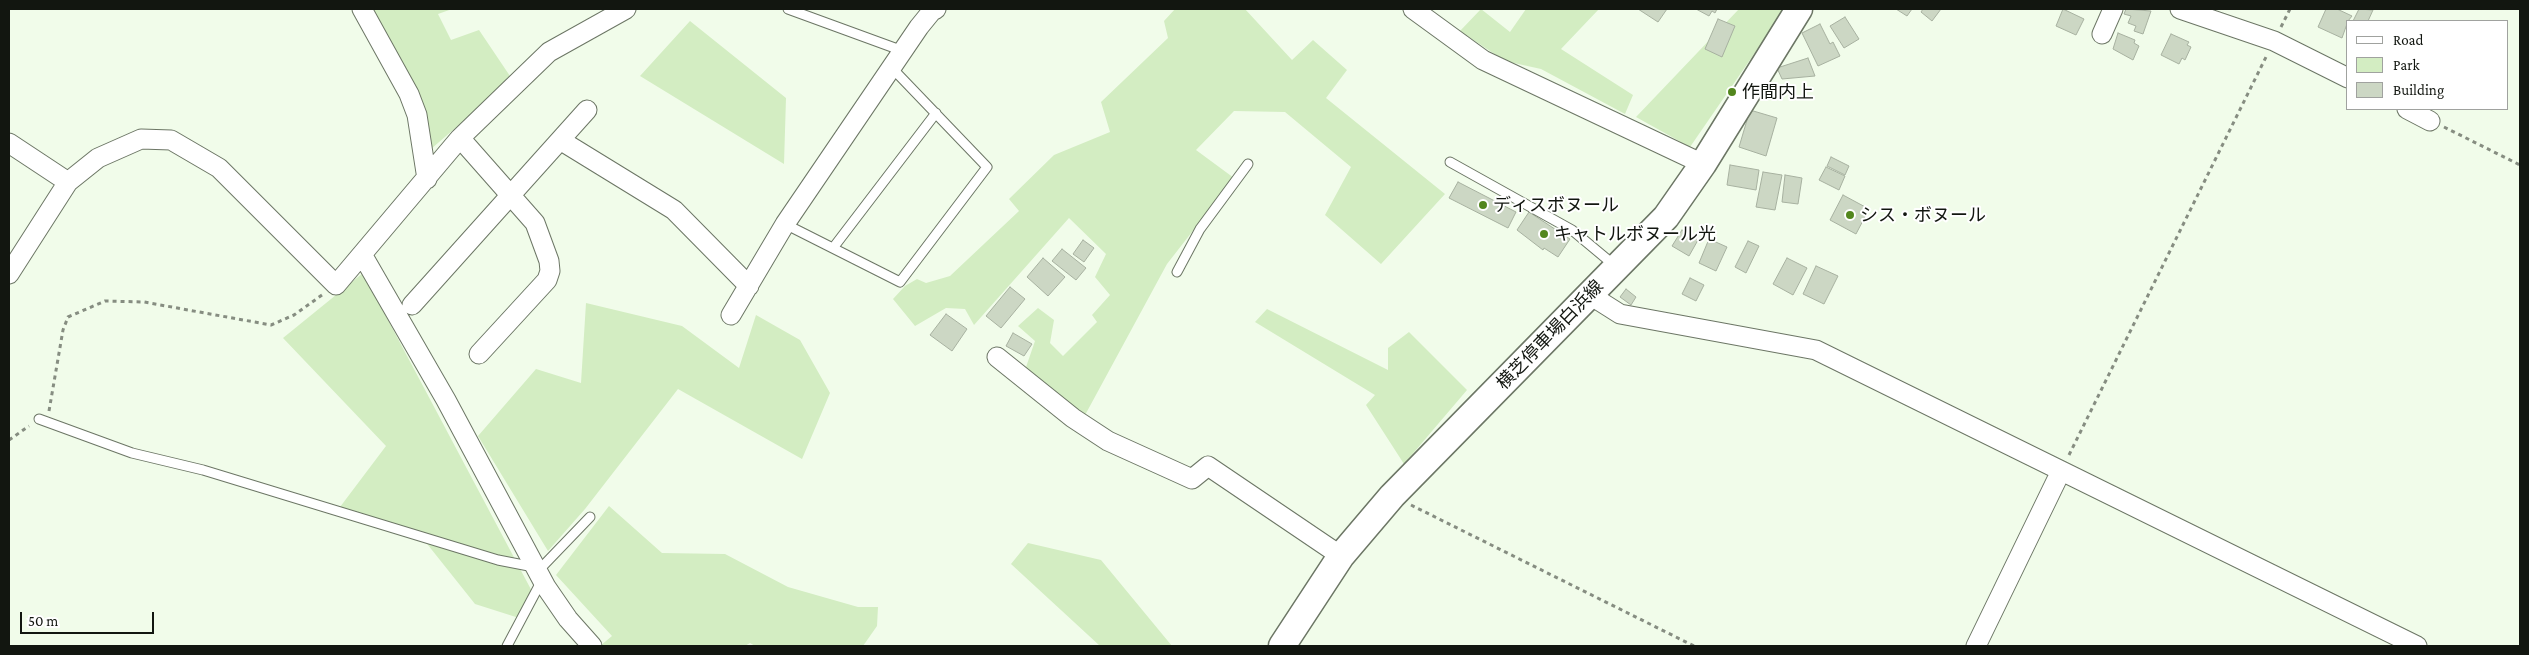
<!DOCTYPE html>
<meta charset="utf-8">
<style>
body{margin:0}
#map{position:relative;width:2529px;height:655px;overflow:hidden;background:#f1fcea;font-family:"Crimson Pro",serif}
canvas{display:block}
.frame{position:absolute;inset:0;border:10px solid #121610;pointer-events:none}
.legend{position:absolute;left:2346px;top:20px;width:162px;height:90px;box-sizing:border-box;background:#fff;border:1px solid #a0a29f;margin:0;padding:6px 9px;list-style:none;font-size:15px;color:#121610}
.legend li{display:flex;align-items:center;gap:10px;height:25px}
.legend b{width:25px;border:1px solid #a0a29f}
.scale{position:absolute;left:20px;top:612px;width:134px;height:22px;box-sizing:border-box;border:2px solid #121610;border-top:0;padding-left:6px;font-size:15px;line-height:18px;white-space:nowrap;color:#121610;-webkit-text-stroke:4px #fff;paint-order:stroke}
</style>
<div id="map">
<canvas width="2529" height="655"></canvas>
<div class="frame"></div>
<ul class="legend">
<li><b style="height:6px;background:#fff"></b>Road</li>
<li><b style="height:14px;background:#d3edc2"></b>Park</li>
<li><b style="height:14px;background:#ccd7c4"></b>Building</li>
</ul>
<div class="scale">50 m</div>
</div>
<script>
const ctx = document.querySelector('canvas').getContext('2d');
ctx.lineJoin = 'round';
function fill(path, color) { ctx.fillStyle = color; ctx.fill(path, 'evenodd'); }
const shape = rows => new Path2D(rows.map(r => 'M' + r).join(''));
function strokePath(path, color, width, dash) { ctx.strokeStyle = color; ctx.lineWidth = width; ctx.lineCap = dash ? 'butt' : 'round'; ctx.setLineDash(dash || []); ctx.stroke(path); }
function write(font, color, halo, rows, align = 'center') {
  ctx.font = font + ' "Crimson Pro","Noto Sans JP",serif'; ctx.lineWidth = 4; ctx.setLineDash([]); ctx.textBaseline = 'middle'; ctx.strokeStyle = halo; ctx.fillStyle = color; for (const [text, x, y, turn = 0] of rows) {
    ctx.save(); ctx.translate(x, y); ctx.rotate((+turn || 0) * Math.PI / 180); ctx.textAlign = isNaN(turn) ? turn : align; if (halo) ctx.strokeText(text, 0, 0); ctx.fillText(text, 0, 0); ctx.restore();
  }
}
fill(shape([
 [371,9,452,9,438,14,451,40,479,30,512,79,431,149],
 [1175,9,1245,9,1292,60,1313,40,1347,70,1326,98,1445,194,1381,264,1325,215,1351,167,1285,112,1234,111,1196,150,1234,178,1167,264,1084,417,1024,373,1035,341,1018,326,1038,308,1054,320,1050,343,1063,356,1097,322,1092,315,1110,295,1095,277,1106,254,1069,218,974,325,965,309,946,308,915,326,893,299,905,286,917,279,926,283,950,276,1019,211,1009,199,1054,155,1110,132,1101,102,1168,38,1164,21],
 [1481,9,1510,32,1526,9,1599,9,1561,49,1633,95,1625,114,1541,69,1505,61,1460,31],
 [1739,9,1785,9,1690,147,1636,117],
 [690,21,786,98,784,164,640,76],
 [363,273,535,597,519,618,475,604,420,535,340,507,386,446,283,338],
 [586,303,682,326,739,368,756,315,800,340,830,393,802,459,678,389,585,509,548,551,478,436,536,369,581,383],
 [1267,309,1388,370,1388,348,1409,332,1467,390,1404,464,1366,405,1375,395,1255,322],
 [609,506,662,553,725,554,788,587,858,607,878,607,877,626,863,646,755,646,750,643,745,646,600,646,612,636,556,575],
 [1028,543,1101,560,1172,646,1100,646,1011,564]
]), '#d3edc2');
const building = shape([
 [1638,9,1667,9,1658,22,1638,9],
 [1696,9,1717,9,1715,13,1712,11,1709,16,1696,9],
 [1896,9,1912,9,1907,16,1896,9],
 [1923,9,1941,9,1932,21,1921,12,1923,9],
 [2063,9,2084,19,2076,35,2056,26,2063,9],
 [2126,9,2151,11,2143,34,2134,31,2136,26,2128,23,2131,16,2124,14,2126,9],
 [2326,9,2337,9,2352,16,2348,21,2342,38,2318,27,2326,9],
 [2359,9,2373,10,2368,21,2353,21,2359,9],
 [1845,17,1859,39,1844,48,1830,26,1845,17],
 [1718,19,1735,26,1722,57,1705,49,1718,19],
 [1820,24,1830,44,1833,42,1840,56,1818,66,1802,33,1820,24],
 [2118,33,2135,40,2134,43,2139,46,2133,60,2113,49,2118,33],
 [2171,34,2189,42,2187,45,2191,47,2185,60,2182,58,2179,64,2161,55,2171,34],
 [1808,58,1815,76,1782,79,1777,68,1808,58],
 [1750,110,1777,118,1766,156,1739,147,1750,110],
 [1831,157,1849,166,1845,175,1827,166,1831,157],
 [1730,165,1759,170,1756,190,1727,185,1730,165],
 [1826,167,1845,176,1839,190,1819,180,1826,167],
 [1763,172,1782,175,1775,210,1756,207,1763,172],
 [1785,175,1802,178,1798,204,1782,202,1785,175],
 [1458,182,1516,212,1508,228,1449,198,1458,182],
 [1843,195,1869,209,1856,234,1830,220,1843,195],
 [1529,212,1570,239,1558,257,1544,248,1543,250,1517,230,1529,212],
 [1682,230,1698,240,1689,256,1672,246,1682,230],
 [1709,239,1727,247,1716,271,1699,263,1709,239],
 [1083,240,1094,248,1084,262,1073,254,1083,240],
 [1748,241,1759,246,1746,273,1735,267,1748,241],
 [1062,249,1086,268,1076,280,1052,261,1062,249],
 [1043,258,1065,277,1048,296,1027,277,1043,258],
 [1787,258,1807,268,1793,295,1773,284,1787,258],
 [1816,266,1838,276,1824,304,1803,294,1816,266],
 [1690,278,1704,285,1696,301,1682,294,1690,278],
 [1010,287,1025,299,1001,328,986,316,1010,287],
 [1626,289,1636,297,1631,305,1620,297,1626,289],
 [946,314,967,329,952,351,930,335,946,314],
 [1013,333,1032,344,1024,356,1006,346,1013,333]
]);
fill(building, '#ccd7c4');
strokePath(building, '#a7b1a0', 1);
const service = shape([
 [788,9,903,51],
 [1450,162,1572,230,1614,265],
 [785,224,900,282,987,167,892,68],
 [833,248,936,113],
 [1177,272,1200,229,1248,164],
 [39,419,132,453,203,470,498,560,534,567],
 [538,571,590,517],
 [507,646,542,580]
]);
const minor = shape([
 [362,9,409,94,417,115,427,179],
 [1413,9,1483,60,1703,164],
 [2180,9,2274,41,2348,78],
 [2102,34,2113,9],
 [2407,109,2430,121],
 [460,138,535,223,549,261,550,271,547,280,479,354],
 [560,140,674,210,749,286],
 [9,143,68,182],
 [363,256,446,400,546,587,568,619,592,646],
 [9,274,68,182,98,158,141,139,171,140,219,168,336,285,460,138,549,52,626,9],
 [1590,295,1620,314,1816,350,2417,646],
 [412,305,587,110],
 [731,315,785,224,919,27,932,11,936,9],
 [997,357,1073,418,1108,441,1192,479,1208,466,1341,556],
 [1976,646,2061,471]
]);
const secondary = shape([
 [1282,646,1341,556,1392,496,1666,217,1703,164,1799,9]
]);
strokePath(service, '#6c7665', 11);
strokePath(minor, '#6c7665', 21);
strokePath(secondary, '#6c7665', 29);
strokePath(shape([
 [2281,27,2290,9],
 [2444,127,2520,165],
 [49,411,63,330,68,317,105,301,144,302,271,325,294,315,322,295],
 [9,440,29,426],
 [2069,455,2266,57],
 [1411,505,1694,646]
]), '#868d81', 3, [4, 4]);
strokePath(service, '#fff', 9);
strokePath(minor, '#fff', 19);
strokePath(secondary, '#fff', 26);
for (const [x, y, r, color] of [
 [1732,92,5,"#52861d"],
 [1483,205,5,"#52861d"],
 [1850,215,5,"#52861d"],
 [1544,234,5,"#52861d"]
]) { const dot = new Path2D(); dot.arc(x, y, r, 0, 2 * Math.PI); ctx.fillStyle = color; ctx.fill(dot); strokePath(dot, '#fff', 2); }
write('18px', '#121610', '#fff', [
 ["作間内上",1742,92],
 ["ディスボヌール",1493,205],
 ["シス・ボヌール",1860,215],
 ["キャトルボヌール光",1554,234]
], 'left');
write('18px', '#121610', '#fff', [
 ["横芝停車場白浜線",1550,335,-46]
]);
</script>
